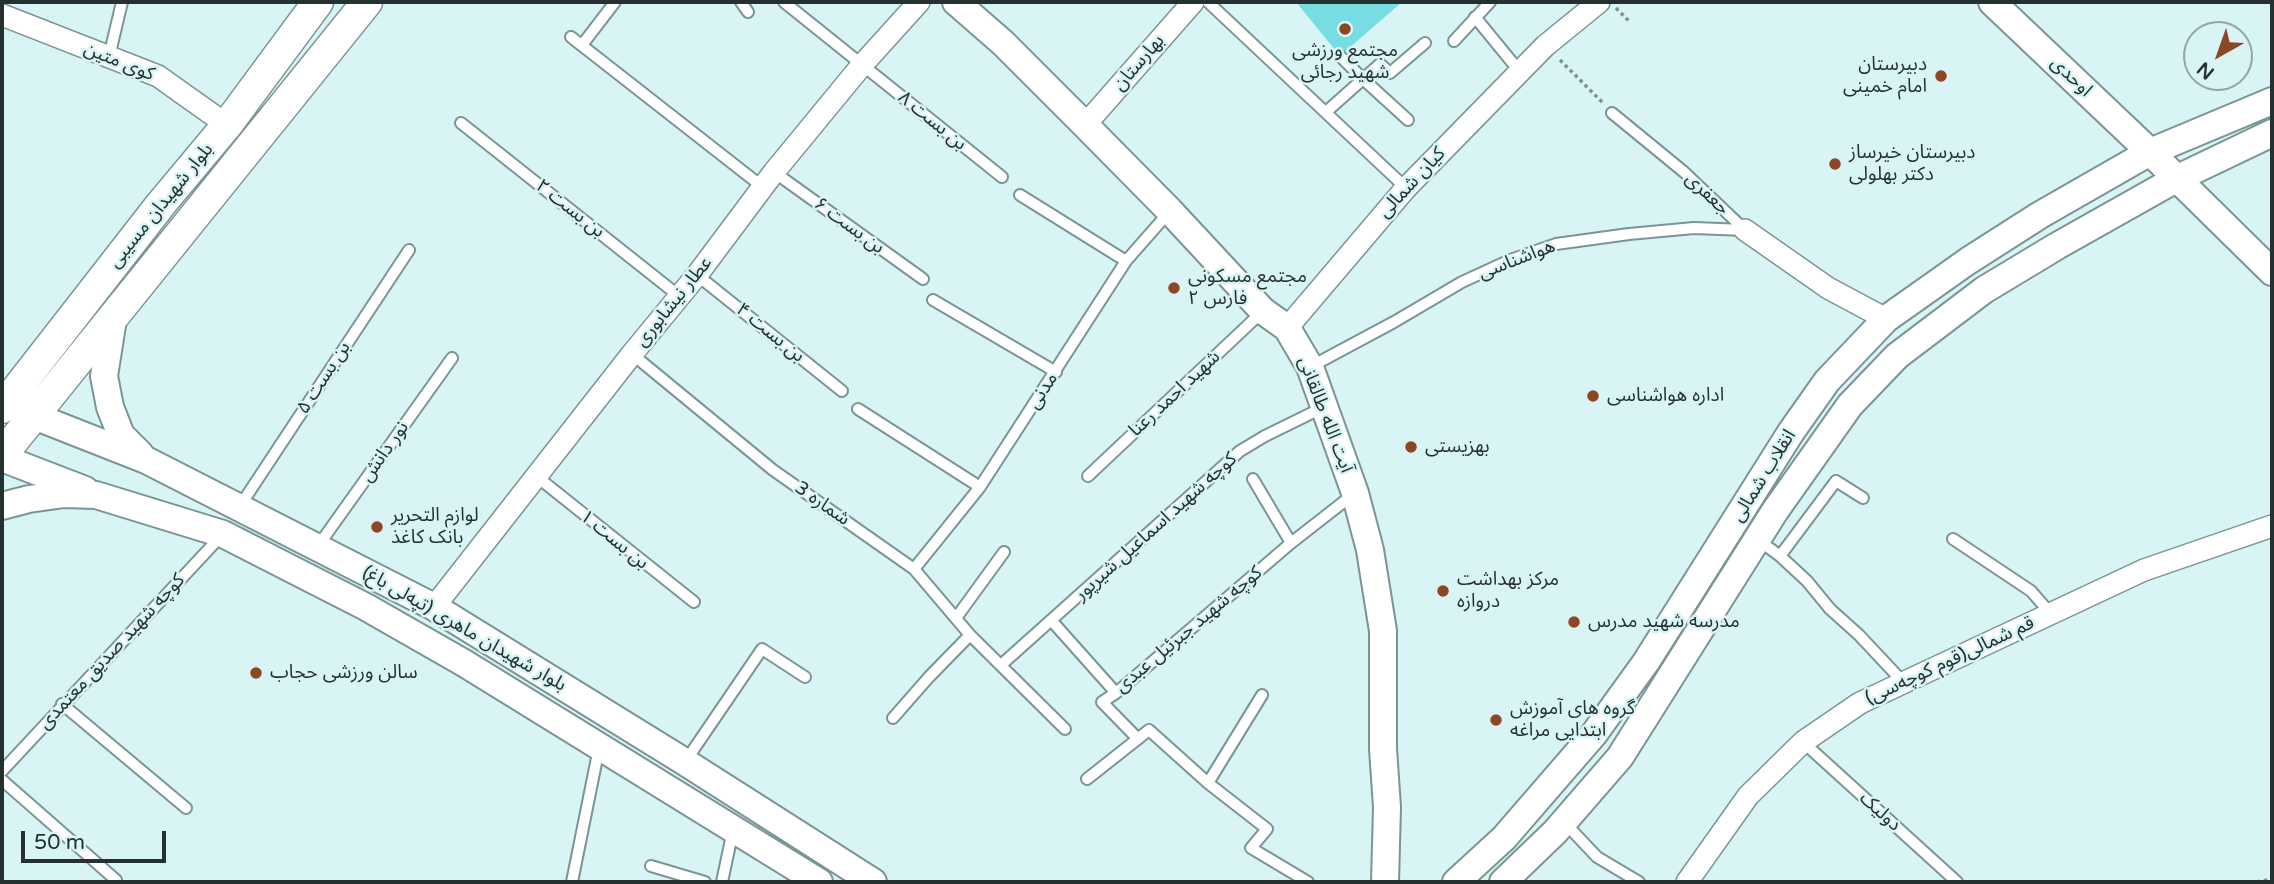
<!DOCTYPE html>
<meta charset="utf-8">
<style>
body{margin:0}
#map{position:relative;width:2274px;height:884px;overflow:hidden;background:#d9f4f5;font-family:"Varela Round",sans-serif}
canvas{display:block}
.frame{position:absolute;inset:0;border:4px solid #253030;pointer-events:none}
.north{position:absolute;left:2183px;top:21px;width:70px;height:70px;box-sizing:border-box;background:#d9f4f5;border:2px solid #91a6a6;border-radius:50%;rotate:220deg;font-size:19px;font-weight:700;line-height:28px;text-align:center;color:#253030}
.north::after{content:'';display:block;margin:auto;width:24px;height:32px;background:#8d4722;clip-path:polygon(50% 0,100% 100%,50% 72%,0 100%)}
.scale{position:absolute;left:21px;top:831px;width:145px;height:32px;box-sizing:border-box;border:4px solid #253030;border-top:0;padding-left:9px;font-size:21px;line-height:24px;white-space:nowrap;color:#253030;-webkit-text-stroke:5px #d9f4f5;paint-order:stroke}
</style>
<div id="map">
<canvas width="2274" height="884"></canvas>
<div class="frame"></div>
<div class="north">N</div>
<div class="scale">50 m</div>
</div>
<script>
const ctx = document.querySelector('canvas').getContext('2d');
ctx.lineJoin = 'round';
function fill(path, color) { ctx.fillStyle = color; ctx.fill(path, 'evenodd'); }
const shape = rows => new Path2D(rows.map(r => 'M' + r).join(''));
function strokePath(path, color, width, dash) { ctx.strokeStyle = color; ctx.lineWidth = width; ctx.lineCap = dash ? 'butt' : 'round'; ctx.setLineDash(dash || []); ctx.stroke(path); }
function write(font, color, halo, rows, align = 'center') {
  ctx.font = font + ' "Varela Round","Noto Sans Arabic",sans-serif'; ctx.lineWidth = 5; ctx.setLineDash([]); ctx.textBaseline = 'middle'; ctx.strokeStyle = halo; ctx.fillStyle = color; for (const [text, x, y, turn = 0] of rows) {
    ctx.save(); ctx.translate(x, y); ctx.rotate((+turn || 0) * Math.PI / 180); ctx.textAlign = isNaN(turn) ? turn : align; if (halo) ctx.strokeText(text, 0, 0); ctx.fillText(text, 0, 0); ctx.restore();
  }
}
fill(shape([
 [1296,2,1402,2,1340,56]
]), '#78dde2');
const service = shape([
 [741,2,748,12],
 [784,2,1002,177],
 [1208,2,1406,188],
 [1475,17,1520,72],
 [571,37,764,188],
 [1454,41,1490,2],
 [582,45,615,2],
 [109,57,122,2],
 [1326,112,1363,79,1340,56],
 [1612,113,1684,172,1745,230],
 [1408,120,1363,79,1380,64,1390,73,1425,43],
 [461,123,679,296],
 [774,172,923,279],
 [1020,195,1126,261],
 [697,275,842,391],
 [933,300,1056,372],
 [632,354,773,470,914,569,970,635,1065,729],
 [1310,367,1394,322,1462,282,1510,260,1556,244,1629,234,1694,228,1745,230],
 [858,409,980,487],
 [536,476,694,602],
 [1088,476,1263,311],
 [1253,479,1291,543],
 [240,506,409,250],
 [1757,539,1780,556,1807,581,1830,609,1859,635,1904,683],
 [1953,539,2031,591,2051,614],
 [318,546,452,358],
 [1780,556,1836,481,1863,498],
 [914,569,980,487,1126,261,1170,211],
 [956,618,1004,552],
 [1051,620,1116,693],
 [1001,665,1240,451,1265,436,1322,408],
 [62,704,186,808],
 [893,718,929,677,970,635],
 [1138,739,1102,702,1116,693,1291,543,1355,493],
 [1803,742,1957,882],
 [685,762,762,649,805,677],
 [2,771,221,536],
 [1087,779,1149,730,1208,783,1267,829,1251,848,1308,882],
 [2,780,116,880],
 [1208,783,1262,695],
 [1564,822,1597,857,1639,882],
 [651,866,705,882],
 [572,882,599,748],
 [722,882,733,830]
]);
const minor = shape([
 [2,15,158,76,227,125],
 [1085,125,1193,2],
 [1745,230,1828,288,1886,319],
 [1287,328,1406,188,1545,46,1599,2],
 [434,607,632,354,697,275,774,172,862,65,919,2],
 [1687,882,1748,796,1803,742,1860,703,2144,570,2272,526]
]);
const tertiary = shape([
 [956,2,1003,43,1085,125,1170,211,1263,311,1287,328,1310,367,1355,493,1370,550,1383,631,1383,749,1387,807,1385,882],
 [1992,2,2150,152,2272,272],
 [113,319,104,376,110,407,121,435,140,454],
 [34,416,146,460,434,607,685,762,873,882],
 [2,458,85,490],
 [2,506,29,499,64,494,96,495,223,534,366,607,464,663,819,882],
 [1456,882,1504,838,1594,734,1646,662,1791,432,1827,381,1886,319,1968,261,2040,215,2150,152,2272,101],
 [1503,882,1555,832,1620,757,1775,511,1850,405,1897,356,1984,290,2057,246,2176,179,2272,133]
]);
const secondary = shape([
 [2,408,161,204,227,125,318,2],
 [2,455,367,2]
]);
strokePath(service, '#7b9495', 14);
strokePath(minor, '#7b9495', 24);
strokePath(tertiary, '#7b9495', 30);
strokePath(secondary, '#7b9495', 33);
strokePath(shape([
 [1616,8,1629,21],
 [1560,60,1604,104],
 [2257,882,2272,879]
]), '#7f9292', 3.5, [3.5, 3.5]);
strokePath(service, '#fff', 10);
strokePath(minor, '#fff', 21);
strokePath(tertiary, '#fff', 26);
strokePath(secondary, '#fff', 30);
for (const [x, y, r, color] of [
 [1345,29,7,"#8d4722"],
 [1941,76,7,"#8d4722"],
 [1835,164,7,"#8d4722"],
 [1174,288,7,"#8d4722"],
 [1593,396,7,"#8d4722"],
 [1411,447,7,"#8d4722"],
 [377,527,7,"#8d4722"],
 [1443,591,7,"#8d4722"],
 [1574,622,7,"#8d4722"],
 [256,673,7,"#8d4722"],
 [1496,720,7,"#8d4722"]
]) { const dot = new Path2D(); dot.arc(x, y, r, 0, 2 * Math.PI); ctx.fillStyle = color; ctx.fill(dot); strokePath(dot, '#d9f4f5', 2.5); }
write('19px', '#253030', '#d9f4f5', [
 ["مجتمع ورزشی",1345,51,"center"],
 ["شهید رجائی",1345,73,"center"],
 ["دبیرستان",1927,65,"right"],
 ["امام خمینی",1927,87,"right"],
 ["دبیرستان خیرساز",1849,153],
 ["دکتر بهلولی",1849,175],
 ["مجتمع مسکونی",1188,277],
 ["فارس ۲",1188,299],
 ["اداره هواشناسی",1607,396],
 ["بهزیستی",1425,447],
 ["لوازم التحریر",391,516],
 ["بانک کاغذ",391,538],
 ["مرکز بهداشت",1457,580],
 ["دروازه",1457,602],
 ["مدرسه شهید مدرس",1588,622],
 ["سالن ورزشی حجاب",270,673],
 ["گروه های آموزش",1510,709],
 ["ابتدایی مراغه",1510,731]
], 'left');
write('19px', '#253030', '#d9f4f5', [
 ["کوی متین",119,62,22],
 ["بهارستان",1139,63,-49],
 ["اوحدی",2071,77,43],
 ["بن بست ۸",932,121,39],
 ["کیان شمالی",1412,183,-47],
 ["جعفری",1707,194,43],
 ["بلوار شهیدان مسیبی",161,206,-51],
 ["بن بست ۲",570,209,38],
 ["بن بست ۶",849,226,36],
 ["هواشناسی",1517,260,-21],
 ["عطار نیشابوری",674,302,-51],
 ["بن بست ۴",770,333,39],
 ["بن بست ۵",324,378,-57],
 ["مدنی",1043,391,-57],
 ["شهید احمد رعنا",1175,394,-43],
 ["آیت الله طالقانی",1325,415,69],
 ["نور دانش",385,452,-55],
 ["انقلاب شمالی",1764,476,-58],
 ["شماره 3",822,504,35],
 ["کوچه شهید اسماعیل شیرپور",1156,527,-42],
 ["بن بست ۱",614,540,39],
 ["بلوار شهیدان ماهری (تپه‌لی باغ)",464,629,30],
 ["کوچه شهید جبرئیل عبدی",1189,630,-40],
 ["کوچه شهید صدیق معتمدی",112,652,-47],
 ["قم شمالی(قوم کوچه‌سی)",1950,661,-25],
 ["دولیک",1880,812,42]
]);
</script>
